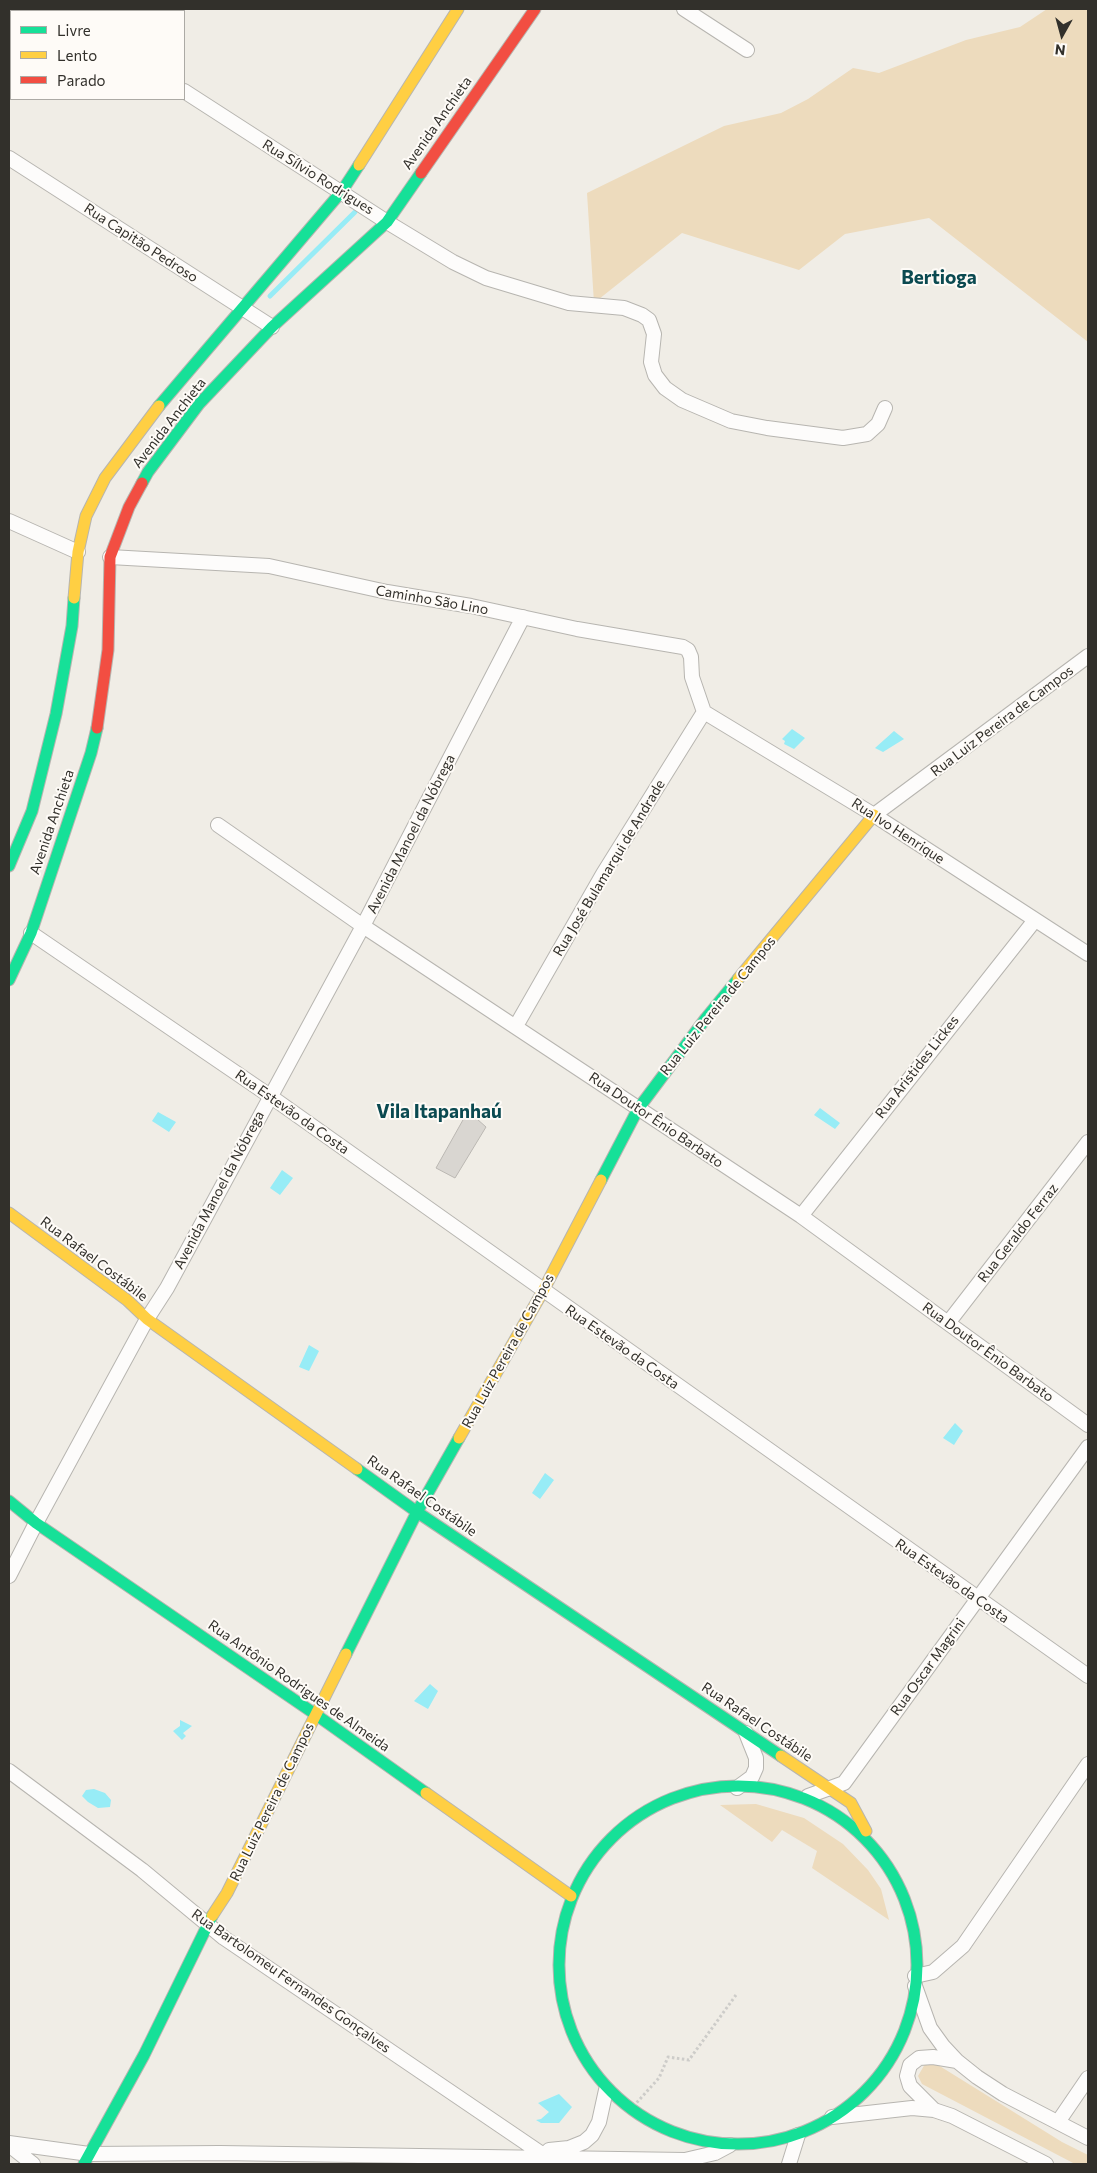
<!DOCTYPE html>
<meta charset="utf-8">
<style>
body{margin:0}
#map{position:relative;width:1097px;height:2173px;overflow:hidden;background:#f0ede6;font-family:Commissioner,sans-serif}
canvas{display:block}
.frame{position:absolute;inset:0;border:10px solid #32302b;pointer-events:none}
.legend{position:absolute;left:10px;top:10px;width:175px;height:90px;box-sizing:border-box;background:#fefbf7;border:1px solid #acaaa5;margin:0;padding:6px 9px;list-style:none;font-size:15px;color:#32302b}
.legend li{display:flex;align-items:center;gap:10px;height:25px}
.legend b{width:25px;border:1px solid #acaaa5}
.north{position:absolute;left:1037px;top:10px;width:50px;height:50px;-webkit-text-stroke:4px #fefbf7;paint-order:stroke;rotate:187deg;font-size:14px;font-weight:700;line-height:20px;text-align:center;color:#32302b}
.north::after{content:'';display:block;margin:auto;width:18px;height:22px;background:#32302b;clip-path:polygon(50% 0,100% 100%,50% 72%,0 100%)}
</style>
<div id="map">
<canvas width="1097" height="2173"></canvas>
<div class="frame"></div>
<ul class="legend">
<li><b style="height:6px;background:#16e098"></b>Livre</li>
<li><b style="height:6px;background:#ffcf43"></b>Lento</li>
<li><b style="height:6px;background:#f24e42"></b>Parado</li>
</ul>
<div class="north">N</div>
</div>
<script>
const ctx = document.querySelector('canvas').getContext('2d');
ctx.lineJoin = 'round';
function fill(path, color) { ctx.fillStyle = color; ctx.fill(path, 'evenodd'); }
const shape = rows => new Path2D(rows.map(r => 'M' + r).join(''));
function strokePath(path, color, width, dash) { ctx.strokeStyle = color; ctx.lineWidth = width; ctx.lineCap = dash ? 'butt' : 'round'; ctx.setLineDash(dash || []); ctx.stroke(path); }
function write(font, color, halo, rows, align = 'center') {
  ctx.font = font + ' Commissioner,sans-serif'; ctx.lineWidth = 4; ctx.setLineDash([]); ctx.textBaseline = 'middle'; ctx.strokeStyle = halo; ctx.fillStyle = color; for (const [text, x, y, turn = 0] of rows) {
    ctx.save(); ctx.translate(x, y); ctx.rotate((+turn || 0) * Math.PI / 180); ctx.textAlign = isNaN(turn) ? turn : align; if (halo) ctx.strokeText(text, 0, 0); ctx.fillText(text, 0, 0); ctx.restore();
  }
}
fill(shape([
 [1047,9,1088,9,1088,342,929,218,845,234,799,270,682,233,594,303,587,193,724,126,781,113,808,99,853,68,879,73,966,40,1020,27],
 [756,1804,804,1818,843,1844,868,1870,881,1889,889,1920,812,1868,817,1851,782,1830,772,1842,720,1805],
 [925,2064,938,2065,1062,2142,1088,2155,1088,2164,1075,2164,922,2084,918,2076]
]), '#eddbbd');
fill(shape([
 [792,729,805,738,794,749,784,744,785,741,782,739],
 [894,731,904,739,883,752,875,748],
 [820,1108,840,1123,835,1129,814,1115],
 [158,1112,176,1122,169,1132,152,1121],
 [282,1170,293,1178,280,1195,270,1188],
 [309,1345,319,1351,309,1371,299,1367],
 [955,1423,963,1431,954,1445,943,1438],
 [545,1473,554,1480,540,1499,532,1493],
 [430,1684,438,1691,428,1709,414,1701],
 [180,1720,192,1726,183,1733,186,1736,182,1740,173,1731,180,1726],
 [94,1789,105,1793,111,1800,110,1807,98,1808,88,1802,82,1796,86,1790],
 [559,2094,572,2107,559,2123,541,2123,536,2120,541,2119,549,2112,538,2103]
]), '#97ecf6');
strokePath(shape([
 [270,296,355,212]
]), '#97ecf6', 5);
const building = shape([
 [468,1111,486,1127,455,1178,436,1168,468,1111]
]);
fill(building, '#d9d6d1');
strokePath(building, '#bab7b2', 1);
const street = shape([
 [56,9,59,11],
 [684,9,747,50],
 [9,85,11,81],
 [184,91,387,222,453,262,486,278,569,303,624,308,642,315,649,320,654,334,651,362,655,375,665,388,682,400,731,421,767,428,843,438,867,434,878,424,885,408],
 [9,158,272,327],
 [9,521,78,552],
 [110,557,269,566,387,592,471,606,577,629,683,647,688,650,691,657,692,677,704,712],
 [704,712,874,815,1088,954],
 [874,815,1088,656],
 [218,825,363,926,801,1216,1088,1425],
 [31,933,270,1096,1088,1676],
 [516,1026,603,874,704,712],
 [801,1216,1035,920],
 [948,1323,1088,1142],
 [9,1576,36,1523,147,1319,167,1288,363,926,523,617],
 [9,1771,142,1870,224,1938,548,2158],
 [737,1788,752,1777,756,1768,756,1758,746,1733],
 [808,1796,844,1783,1088,1447],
 [915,1976,933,1972,963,1946,1088,1764],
 [915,1986,930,2028,943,2046,957,2061,977,2077,1003,2094,1088,2138],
 [934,2110,910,2086,907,2076,910,2065,919,2058,933,2057,957,2061],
 [832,2117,912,2108,934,2110,952,2116,1046,2164],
 [1058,2122,1088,2078],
 [9,2143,89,2154,220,2153,685,2160,715,2153,730,2145],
 [9,2145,33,2164],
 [549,2150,569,2148,584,2142,592,2135,599,2122,606,2090],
 [789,2164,798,2135]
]);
const fast = shape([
 [159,406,342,191,359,165],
 [142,483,148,472,199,404,272,327,387,222,421,173],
 [9,866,32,811,56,714,72,626,74,598],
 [9,980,31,933,91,753,97,728],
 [601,1180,638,1109,706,1018,738,979],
 [357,1469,417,1512,781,1756],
 [9,1501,36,1523,315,1714,426,1793],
 [346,1654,417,1512,459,1438],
 '559 1965a179 179 0 1 1 358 0a179 179 0 1 1-358 0Z',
 [84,2164,144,2055,212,1916]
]);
const slow = shape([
 [359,165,458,9],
 [74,598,78,552,86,516,105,478,159,406],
 [738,979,874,815],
 [9,1213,127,1300,147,1319,357,1469],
 [459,1438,543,1291,601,1180],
 [781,1756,851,1803,866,1831],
 [426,1793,571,1896],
 [212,1916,227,1893,346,1654]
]);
const jam = shape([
 [421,173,535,9],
 [97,728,108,650,110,557,129,507,142,483]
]);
strokePath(street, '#b7b5b0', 16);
strokePath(fast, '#b7b5b0', 13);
strokePath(slow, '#b7b5b0', 13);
strokePath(jam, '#b7b5b0', 13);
strokePath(shape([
 [630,2110,659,2078,668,2057,689,2060,736,1995]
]), '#cdccc9', 3, [2.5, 2.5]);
strokePath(street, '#fdfcfb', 14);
strokePath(fast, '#16e098', 11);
strokePath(slow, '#ffcf43', 11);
strokePath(jam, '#f24e42', 11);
write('14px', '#32302b', '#fefbf7', [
 ["Avenida Anchieta",437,123,-55],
 ["Rua Sílvio Rodrigues",318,177,32],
 ["Rua Capitão Pedroso",141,243,33],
 ["Avenida Anchieta",169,423,-52],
 ["Caminho São Lino",432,600,10],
 ["Rua Luiz Pereira de Campos",1002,721,-37],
 ["Avenida Anchieta",52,822,-71],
 ["Rua Ivo Henrique",898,831,33],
 ["Avenida Manoel da Nóbrega",411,834,-63],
 ["Rua José Bulamarqui de Andrade",609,868,-59],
 ["Rua Luiz Pereira de Campos",718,1006,-51],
 ["Rua Aristides Lickes",917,1067,-52],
 ["Rua Estevão da Costa",292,1112,35],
 ["Rua Doutor Ênio Barbato",656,1120,34],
 ["Avenida Manoel da Nóbrega",219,1190,-62],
 ["Rua Geraldo Ferraz",1018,1233,-52],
 ["Rua Rafael Costábile",94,1259,37],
 ["Rua Estevão da Costa",622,1347,35],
 ["Rua Luiz Pereira de Campos",508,1351,-61],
 ["Rua Doutor Ênio Barbato",988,1352,36],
 ["Rua Rafael Costábile",422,1496,35],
 ["Rua Estevão da Costa",952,1581,35],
 ["Rua Oscar Magrini",928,1667,-54],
 ["Rua Antônio Rodrigues de Almeida",299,1686,35],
 ["Rua Rafael Costábile",757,1722,34],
 ["Rua Luiz Pereira de Campos",272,1802,-64],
 ["Rua Bartolomeu Fernandes Gonçalves",291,1981,35]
]);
write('bold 19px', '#0b4a51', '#fefbf7', [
 ["Bertioga",939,278],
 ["Vila Itapanhaú",439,1112]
]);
</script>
